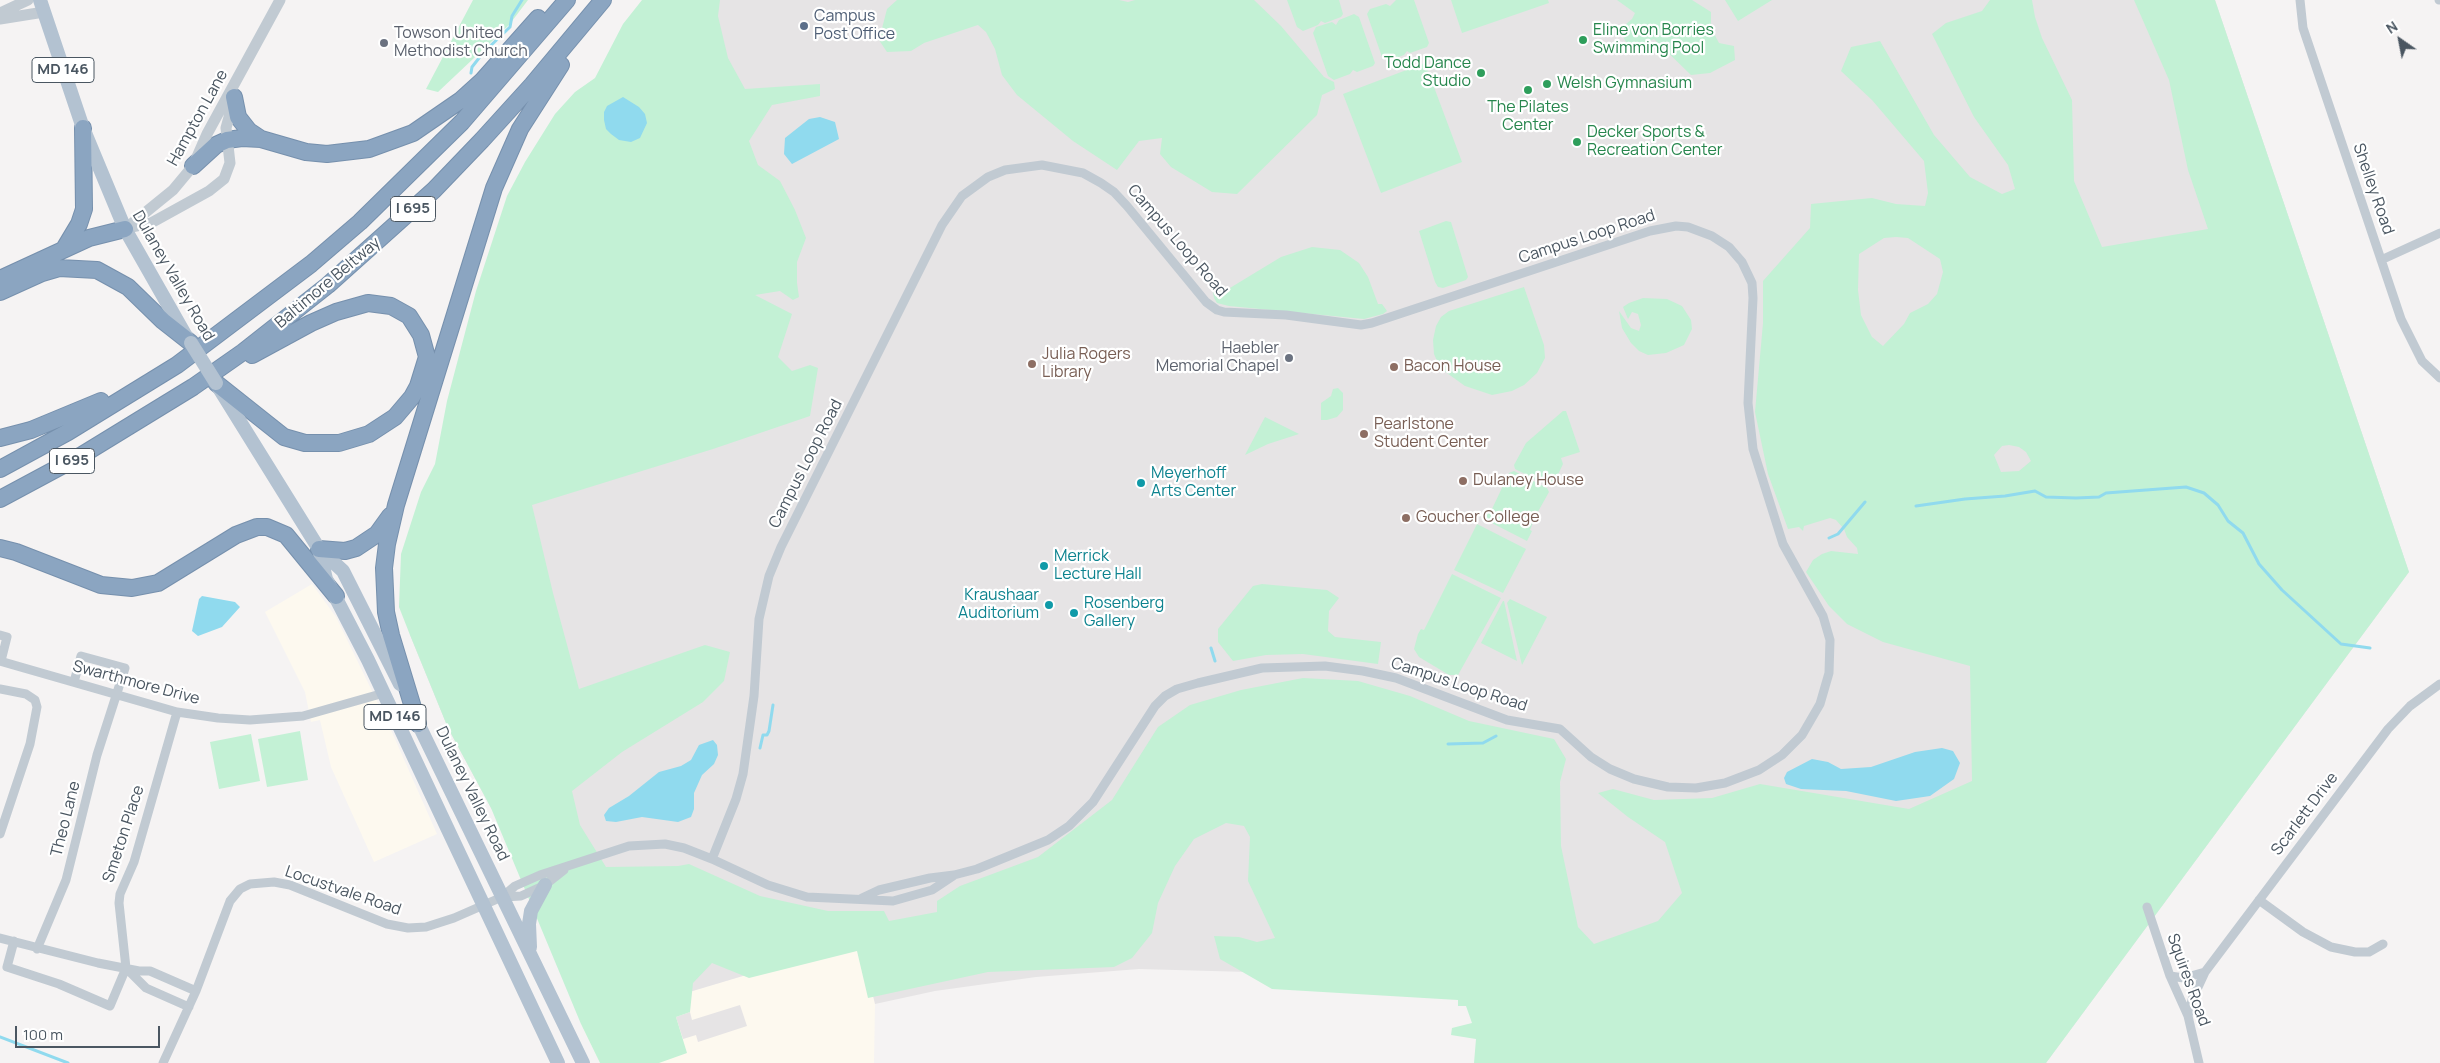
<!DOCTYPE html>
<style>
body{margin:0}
#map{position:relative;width:2440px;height:1063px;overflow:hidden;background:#f5f3f3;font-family:Manrope,sans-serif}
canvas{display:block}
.north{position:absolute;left:2375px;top:15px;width:50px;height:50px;-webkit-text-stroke:4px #fff;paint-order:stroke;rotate:327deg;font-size:14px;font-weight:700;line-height:20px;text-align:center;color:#4a5661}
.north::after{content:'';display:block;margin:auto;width:18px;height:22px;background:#4a5661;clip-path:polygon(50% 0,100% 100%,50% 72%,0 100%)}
.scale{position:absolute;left:15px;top:1026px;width:145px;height:22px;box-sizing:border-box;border:2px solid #4a5661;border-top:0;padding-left:6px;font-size:15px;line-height:18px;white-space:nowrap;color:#4a5661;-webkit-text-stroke:4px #fff;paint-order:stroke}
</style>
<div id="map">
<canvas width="2440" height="1063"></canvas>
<div class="north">N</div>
<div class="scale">100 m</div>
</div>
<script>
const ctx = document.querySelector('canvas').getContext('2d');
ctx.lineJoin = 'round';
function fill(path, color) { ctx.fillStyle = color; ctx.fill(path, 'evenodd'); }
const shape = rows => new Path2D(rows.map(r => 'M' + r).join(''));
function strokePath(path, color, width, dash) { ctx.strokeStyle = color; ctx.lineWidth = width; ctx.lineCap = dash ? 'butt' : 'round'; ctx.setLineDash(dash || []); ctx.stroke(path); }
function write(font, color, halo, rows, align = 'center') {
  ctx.font = font + ' Manrope,sans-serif'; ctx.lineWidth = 4.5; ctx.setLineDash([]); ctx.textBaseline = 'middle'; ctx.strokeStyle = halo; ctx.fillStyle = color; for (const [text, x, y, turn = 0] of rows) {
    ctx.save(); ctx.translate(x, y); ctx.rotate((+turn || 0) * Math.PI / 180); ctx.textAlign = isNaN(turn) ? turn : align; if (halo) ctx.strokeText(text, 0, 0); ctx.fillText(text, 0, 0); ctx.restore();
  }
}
fill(shape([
 [312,584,336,617,391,730,437,834,374,862,331,767,320,720,311,722,305,692,265,612],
 [860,941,875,1004,874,1063,600,1063,581,1024]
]), '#fdf9ef');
fill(shape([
 [657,0,2215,0,2409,572,2046,1063,1468,991,1248,972,1139,969,1036,977,935,991,875,1004,860,941,656,1002,491,808,448,728,410,635,406,581],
 [740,1005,747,1026,698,1042,696,1035,683,1039,676,1017,690,1012,692,1020]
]), '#e6e4e5');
fill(shape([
 [473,0,528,0,509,25,438,92,426,89],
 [642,0,720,0,718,16,728,58,745,89,820,84,820,96,772,105,749,141,758,165,780,181,795,210,806,238,797,262,797,283,799,297,793,300,780,291,755,295,792,314,778,357,792,371,810,365,818,368,810,416,713,449,532,505,553,593,579,689,705,645,730,652,724,681,703,702,622,752,572,791,580,825,606,867,678,866,689,864,760,896,828,911,884,911,889,921,937,912,937,901,960,886,1038,857,1112,800,1158,727,1190,705,1241,690,1303,678,1358,681,1410,696,1469,721,1554,739,1566,759,1560,782,1561,846,1578,927,1594,944,1658,921,1682,893,1665,842,1628,817,1598,793,1613,789,1654,800,1712,798,1760,784,1909,809,1972,781,1970,666,1883,642,1847,624,1829,606,1806,572,1813,560,1822,554,1831,551,1858,554,1857,548,1847,537,1844,529,1836,520,1830,518,1804,526,1803,531,1799,527,1788,529,1768,474,1755,412,1763,323,1763,281,1810,228,1811,204,1872,198,1896,204,1925,206,1928,193,1924,161,1872,100,1841,71,1851,47,1880,41,1934,135,1970,177,2002,194,2015,189,2008,165,1974,117,1932,34,1946,23,1982,11,1990,0,2032,0,2035,17,2042,38,2072,100,2074,181,2102,247,2208,229,2188,170,2169,80,2134,0,2215,0,2409,572,2046,1063,1474,1063,1476,1039,1451,1035,1452,1028,1472,1023,1466,1006,1458,1006,1458,1000,1272,989,1220,959,1214,936,1239,937,1257,942,1275,938,1248,881,1250,837,1244,826,1226,823,1194,839,1175,866,1158,903,1152,933,1132,958,1114,967,988,972,868,998,857,951,749,978,712,963,693,983,690,1012,676,1017,687,1053,659,1063,600,1063,581,1024,491,808,448,728,410,635,399,607,401,554,421,492,435,464,447,401,476,291,507,196,525,162,555,114,575,92,595,78,623,24],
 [1896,237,1908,238,1940,259,1943,272,1937,294,1928,304,1910,313,1904,324,1883,346,1872,337,1861,315,1858,290,1859,254,1884,238],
 [2009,445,2019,447,2026,452,2031,461,2019,471,2001,472,1994,455,2002,446],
 [897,0,1119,0,1128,2,1135,0,1254,0,1281,26,1324,77,1334,82,1335,89,1322,95,1317,115,1237,194,1212,192,1171,167,1160,154,1162,138,1139,141,1117,170,1073,141,1017,95,1002,75,995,49,986,32,978,25,924,43,911,51,887,52,879,40,887,9],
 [1287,0,1339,0,1343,14,1341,17,1325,23,1321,21,1318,25,1303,31,1297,27],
 [1396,0,1414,0,1429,43,1427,47,1410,53,1407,51,1404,55,1388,61,1382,57,1367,14,1370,9,1386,4,1390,6],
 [1451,0,1548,0,1549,3,1462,33],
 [1617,0,1692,0,1711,12,1711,28,1719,43,1734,46,1735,60,1710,73,1691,75,1654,39,1640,45,1626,42,1619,30,1632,19,1635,13],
 [1725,0,1772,0,1738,21],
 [1354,14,1359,17,1375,63,1373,66,1357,72,1353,70,1350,74,1334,80,1328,76,1313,33,1316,27,1332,22,1336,25,1339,20],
 [1425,63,1462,162,1381,193,1343,94],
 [1446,221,1451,222,1468,277,1466,280,1443,288,1438,287,1435,282,1419,231],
 [1312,247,1340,250,1359,263,1368,277,1378,304,1382,304,1387,311,1383,314,1364,319,1229,306,1217,303,1214,298,1213,293,1216,288,1220,294,1281,257],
 [1524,287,1544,345,1545,358,1537,373,1524,385,1512,391,1492,395,1465,386,1440,368,1434,354,1433,340,1436,326,1441,317,1449,311],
 [1643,298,1667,299,1682,306,1691,320,1692,329,1684,345,1666,353,1648,355,1639,351,1631,343,1622,328,1619,311,1631,328,1639,331,1641,325,1638,314,1632,312,1628,319,1623,307,1629,303],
 [1338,388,1343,393,1343,410,1337,417,1327,420,1321,420,1321,403,1331,396,1333,389],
 [1563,411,1566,411,1580,452,1561,458,1563,464,1553,485,1549,486,1515,469,1514,465,1526,443],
 [1265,417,1299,434,1268,444,1245,455],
 [1514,471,1547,488,1549,492,1535,517,1530,530,1532,531,1527,541,1484,519,1489,510,1492,509,1509,473],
 [1477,524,1526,549,1503,593,1454,570],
 [1452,574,1501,598,1458,675,1449,675,1419,657,1414,649,1418,634,1421,629,1424,630],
 [1262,584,1327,590,1339,598,1329,611,1328,631,1335,637,1381,642,1378,664,1303,654,1266,655,1233,661,1218,642,1218,629,1253,586],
 [1510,599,1547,617,1522,665,1507,603],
 [1503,601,1504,601,1517,661,1481,643],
 [300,731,308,780,267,787,258,739],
 [251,734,260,781,219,789,210,742]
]), '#c3f1d5');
fill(shape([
 [623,97,639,107,645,114,647,123,640,138,631,142,619,140,611,134,606,129,604,120,604,112,607,106],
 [820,117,835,122,839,139,792,164,784,154,785,138,809,119],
 [202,596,235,602,240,607,222,627,198,636,192,631,199,599],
 [713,740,717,745,718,755,714,764,702,775,694,793,694,809,691,817,678,822,642,817,616,822,606,821,604,815,609,808,629,796,659,772,681,766,691,760,699,745],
 [1942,748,1953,751,1960,763,1954,779,1930,796,1896,801,1846,791,1801,789,1786,784,1784,778,1787,772,1812,759,1828,762,1841,769,1871,767,1915,752]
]), '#90daee');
strokePath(shape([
 [471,73,472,67,483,53,510,27,512,16,522,0],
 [1916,506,1965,499,2005,496,2035,491,2046,497,2076,498,2099,497,2106,493,2186,487,2204,493,2218,505,2228,521,2243,533,2259,564,2282,590,2341,644,2370,648],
 [1829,538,1838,534,1865,502],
 [1211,648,1215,661],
 [1448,744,1483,743,1496,736],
 [760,748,763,735,767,735,769,731,773,705],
 [0,1037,68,1063]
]), '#90daee', 3);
const motorway = shape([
 [234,97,238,117,249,131,261,139],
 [193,166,216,145,227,140,242,138,261,139,306,152,327,154,369,149,413,133,461,100,482,81,538,18],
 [64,249,79,224,84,209,83,128],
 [0,279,89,238,125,229],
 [0,292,42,273,59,268,97,270,128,287,163,321,191,343],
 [216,383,284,437,305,443,339,443,369,434,395,417,412,397,418,386,427,357,421,335,409,316,391,306,368,303,336,312,311,323,252,355],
 [0,438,31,430,101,401],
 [0,469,68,432,177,365,311,264,360,222,462,122,567,0],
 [0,499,82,455,193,387,243,352,328,285,434,190,482,140,532,85,603,0],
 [0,548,16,552,101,585,132,588,158,583,236,535,257,527,267,527,286,535,336,596],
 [319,549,345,551,356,548,377,534,390,516],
 [418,724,391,635,386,612,384,568,387,544,396,505,494,188,520,129,561,65]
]);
strokePath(motorway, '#7690ad', 18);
strokePath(shape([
 [2300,0,2303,28,2401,319,2422,361,2440,378],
 [2439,0,2440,0],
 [2381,260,2440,233],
 [0,635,7,637,1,661],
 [0,661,177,712,218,718,250,720,303,716,384,693],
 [0,689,26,694,35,700,37,707,30,744,0,834],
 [712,859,736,799,743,774,754,696,759,619,769,576,781,547,942,225,962,196,988,177,1005,170,1042,165,1083,173,1101,183,1114,192,1127,206,1206,302,1217,310,1224,312,1286,315,1361,325,1372,323,1650,231,1676,226,1688,227,1712,236,1729,247,1742,262,1752,283,1753,298,1748,403,1753,449,1783,544,1823,616,1830,640,1829,673,1820,704,1802,735,1782,755,1759,770,1725,783,1696,788,1668,787,1634,779,1610,769,1591,757,1560,729,1507,720,1396,678,1363,671,1325,666,1262,668,1198,683,1177,689,1165,696,1155,706,1093,802,1069,826,1048,840,977,869,954,875,930,878,879,890,862,898],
 [503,897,521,896,545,885,564,870],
 [2259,900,2303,932,2331,947,2355,952,2369,952,2383,944],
 [2147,907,2170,976,2188,1016,2199,1063],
 [0,938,98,963,139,971,150,971,196,991],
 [14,941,7,967,59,984,110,1006,126,968,119,903,120,894,134,862,177,712],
 [37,949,66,880,97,755,125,668,81,656,74,682],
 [128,970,146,988,189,1007],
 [2170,976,2184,978,2205,972],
 [2188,1016,2192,1000,2205,972,2388,729,2410,706,2440,684],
 [163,1063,196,991,230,901,240,889,250,884,274,882,290,885,387,924,408,928,426,927,454,918,502,897,515,886,540,875,629,846,665,844,684,848,712,859,768,885,807,897,893,901,932,890,953,876]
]), '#c1cad2', 9);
strokePath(shape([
 [0,13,28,0],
 [0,19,44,12],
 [128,228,151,223,209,191,224,179,230,163,226,128,234,99],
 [125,229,173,190,193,166,207,134,280,0]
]), '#c1cad2', 11);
strokePath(shape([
 [40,0,83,128,125,229,187,338],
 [219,388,319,549,343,571,400,684],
 [319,549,326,579,368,660,558,1063],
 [414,715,583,1063],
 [530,947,529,924,531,911,545,885]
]), '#b3c2d1', 14);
strokePath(motorway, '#8ba5c1', 16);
strokePath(shape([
 [191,343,216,383]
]), '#b3c2d1', 14);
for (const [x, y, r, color] of [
 [804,26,5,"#5c6f8a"],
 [1583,40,5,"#2e9e5b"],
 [384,43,5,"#6b7280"],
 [1481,73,5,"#2e9e5b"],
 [1547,84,5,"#2e9e5b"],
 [1528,90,5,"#2e9e5b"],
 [1577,142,5,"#2e9e5b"],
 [1289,358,5,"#6b7280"],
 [1032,364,5,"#8d6e63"],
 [1394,367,5,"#8d6e63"],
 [1364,434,5,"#8d6e63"],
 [1463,481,5,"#8d6e63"],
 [1141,483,5,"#0f9aa8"],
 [1406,518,5,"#8d6e63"],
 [1044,566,5,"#0f9aa8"],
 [1049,605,5,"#0f9aa8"],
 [1074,613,5,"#0f9aa8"]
]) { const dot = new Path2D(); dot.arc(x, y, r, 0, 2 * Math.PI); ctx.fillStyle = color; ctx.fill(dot); strokePath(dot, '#fff', 2); }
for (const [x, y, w] of [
 [63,70,62],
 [413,209,45],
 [72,461,45],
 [395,717,62]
]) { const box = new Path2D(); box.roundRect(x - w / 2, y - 12.5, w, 25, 4); ctx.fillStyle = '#fff'; ctx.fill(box); strokePath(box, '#4a5661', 1); }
write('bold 15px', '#4a5661', null, [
 ["MD 146",63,70],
 ["I 695",413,209],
 ["I 695",72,461],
 ["MD 146",395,717]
]);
write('16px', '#4e5e75', '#fff', [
 ["Campus",814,17],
 ["Post Office",814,35]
], 'left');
write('16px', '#27864d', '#fff', [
 ["Eline von Borries",1593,31],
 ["Swimming Pool",1593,49],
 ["Todd Dance",1471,64,"right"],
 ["Studio",1471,82,"right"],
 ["Welsh Gymnasium",1557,84],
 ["The Pilates",1528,108,"center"],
 ["Center",1528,126,"center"],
 ["Decker Sports &",1587,133],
 ["Recreation Center",1587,151]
], 'left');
write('16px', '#5b616d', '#fff', [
 ["Towson United",394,34],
 ["Methodist Church",394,52],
 ["Haebler",1279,349,"right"],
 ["Memorial Chapel",1279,367,"right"]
], 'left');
write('16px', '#4a5661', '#fff', [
 ["Hampton Lane",198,118,-61],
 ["Shelley Road",2373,189,71],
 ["Campus Loop Road",1587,237,-18],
 ["Campus Loop Road",1177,241,49],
 ["Dulaney Valley Road",173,276,60],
 ["Baltimore Beltway",328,283,-40],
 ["Campus Loop Road",806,464,-63],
 ["Swarthmore Drive",136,683,15],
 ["Campus Loop Road",1459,685,18],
 ["Dulaney Valley Road",472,794,64],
 ["Scarlett Drive",2305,814,-53],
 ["Theo Lane",66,819,-76],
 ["Smeton Place",124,834,-72],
 ["Locustvale Road",343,891,19],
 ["Squires Road",2188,980,70]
]);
write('16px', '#785e54', '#fff', [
 ["Julia Rogers",1042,355],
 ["Library",1042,373],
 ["Bacon House",1404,367],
 ["Pearlstone",1374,425],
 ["Student Center",1374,443],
 ["Dulaney House",1473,481],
 ["Goucher College",1416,518]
], 'left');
write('16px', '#0d838f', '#fff', [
 ["Meyerhoff",1151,474],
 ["Arts Center",1151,492],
 ["Merrick",1054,557],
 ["Lecture Hall",1054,575],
 ["Kraushaar",1039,596,"right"],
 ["Auditorium",1039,614,"right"],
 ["Rosenberg",1084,604],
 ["Gallery",1084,622]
], 'left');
</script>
